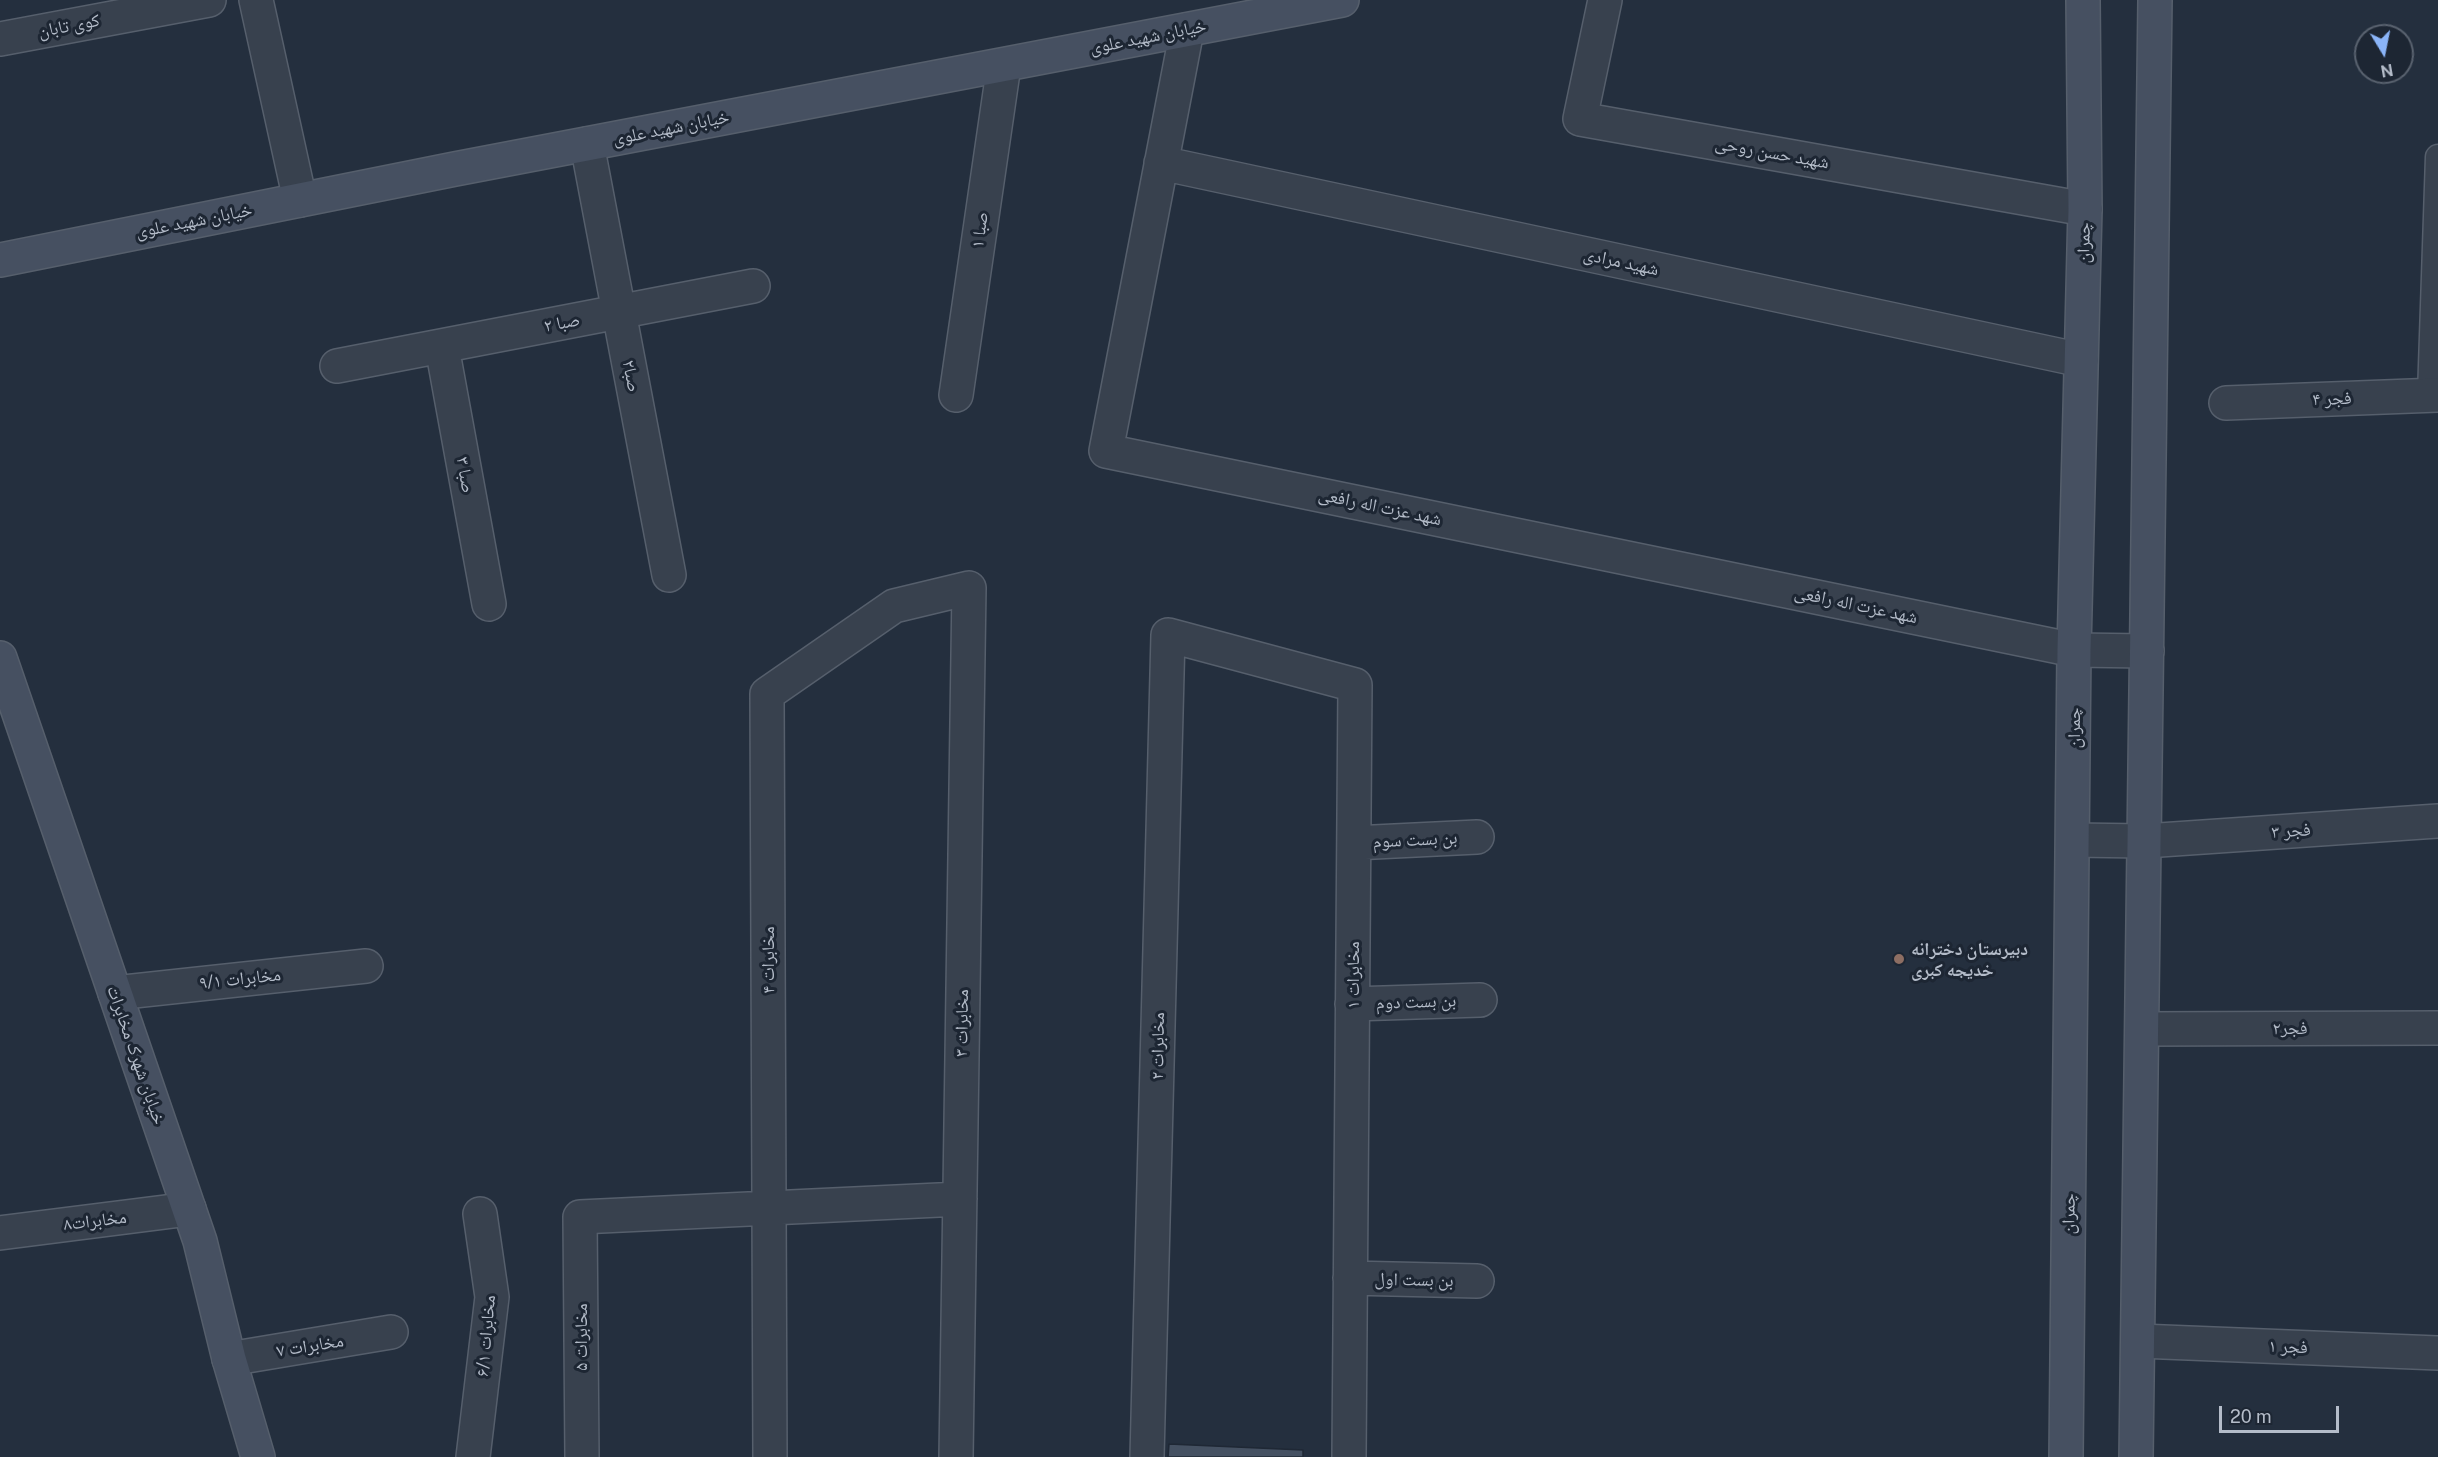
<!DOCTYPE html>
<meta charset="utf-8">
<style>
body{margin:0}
#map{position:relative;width:2438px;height:1457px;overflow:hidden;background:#242f3e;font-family:"Public Sans",sans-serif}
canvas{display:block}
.north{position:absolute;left:2354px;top:24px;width:60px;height:60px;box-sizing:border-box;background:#1d2633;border:2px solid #59626f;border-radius:50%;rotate:170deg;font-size:16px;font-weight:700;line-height:24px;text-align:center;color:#b4bcc9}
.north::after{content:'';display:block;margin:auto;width:21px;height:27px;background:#8ab4f8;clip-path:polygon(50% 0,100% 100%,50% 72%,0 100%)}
.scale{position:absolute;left:2219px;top:1406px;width:120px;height:27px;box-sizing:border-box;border:3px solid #b4bcc9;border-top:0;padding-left:8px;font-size:18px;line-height:21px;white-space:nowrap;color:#b4bcc9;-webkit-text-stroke:4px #1d2633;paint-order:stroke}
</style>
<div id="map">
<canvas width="2438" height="1457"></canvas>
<div class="north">N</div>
<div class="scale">20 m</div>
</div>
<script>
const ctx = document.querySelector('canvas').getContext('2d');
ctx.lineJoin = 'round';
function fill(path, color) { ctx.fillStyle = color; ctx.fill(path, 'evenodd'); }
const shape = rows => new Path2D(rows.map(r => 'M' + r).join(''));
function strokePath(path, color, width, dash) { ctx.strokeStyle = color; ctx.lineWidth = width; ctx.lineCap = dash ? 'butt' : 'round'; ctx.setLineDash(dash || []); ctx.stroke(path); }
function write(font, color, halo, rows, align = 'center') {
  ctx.font = font + ' "Public Sans","Noto Naskh Arabic",sans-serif'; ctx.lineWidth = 6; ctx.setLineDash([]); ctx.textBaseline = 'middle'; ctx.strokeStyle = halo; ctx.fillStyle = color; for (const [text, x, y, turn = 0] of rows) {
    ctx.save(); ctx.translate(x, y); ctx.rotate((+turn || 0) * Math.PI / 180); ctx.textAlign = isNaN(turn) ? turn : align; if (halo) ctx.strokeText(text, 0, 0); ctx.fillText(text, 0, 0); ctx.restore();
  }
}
const building = shape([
 [1169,1444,1303,1450,1303,1457,1168,1457,1169,1444]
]);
fill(building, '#455162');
strokePath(building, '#1f2835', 1.5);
const lane = shape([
 [2430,395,2438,157]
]);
const street = shape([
 [256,0,300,200],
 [1605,0,1580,119,2085,209],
 [1187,30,1106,451,2074,650,2147,651],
 [0,39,209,0],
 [587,144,669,575],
 [1161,163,2081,360],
 [442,347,489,604],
 [337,366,753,286],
 [956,395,1004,65],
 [2226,403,2438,395],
 [2073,840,2145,841,2438,821],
 [1354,843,1477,837],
 [115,993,366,966],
 [1352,1004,1480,1000],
 [2143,1029,2438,1028],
 [0,1233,189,1209],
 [1350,1278,1477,1281],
 [2139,1341,2438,1353],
 [229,1359,391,1332],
 [473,1457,492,1297,480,1214],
 [582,1457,580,1217,960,1199],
 [770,1457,767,694,894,606,969,588,956,1457],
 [1147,1457,1168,635,1355,685,1349,1457]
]);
const secondary = shape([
 [0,260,455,169,1342,0],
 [0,658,200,1241,229,1359,258,1457],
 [2066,1457,2074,650,2085,209,2083,0],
 [2136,1457,2155,0]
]);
strokePath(lane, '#565f6c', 27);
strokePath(street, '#565f6c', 36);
strokePath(secondary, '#565f6c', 36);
strokePath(lane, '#38414e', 24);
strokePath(street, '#38414e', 33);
strokePath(secondary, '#465061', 33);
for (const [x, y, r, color] of [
 [1899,959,6,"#8d6e63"]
]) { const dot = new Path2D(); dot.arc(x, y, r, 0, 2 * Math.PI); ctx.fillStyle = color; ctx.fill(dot); strokePath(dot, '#1d2633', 2); }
write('18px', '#b4bcc9', '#1d2633', [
 ["کوی تابان",69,26,-11],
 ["خیابان شهید علوی",1148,37,-11],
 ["خیابان شهید علوی",671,128,-11],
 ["شهید حسن روحی",1772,153,10],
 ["خیابان شهید علوی",194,221,-11],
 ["صبا ۱",980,230,-82],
 ["چمران",2084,243,-89],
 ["شهید مرادی",1621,262,12],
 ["صبا ۲",562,323,-11],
 ["صبا۲",631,376,79],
 ["فجر ۴",2332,399,-2],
 ["صبا ۳",465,475,80],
 ["شهد عزت اله رافعی",1380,507,12],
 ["شهد عزت اله رافعی",1856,605,12],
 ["چمران",2074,728,-90],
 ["فجر ۳",2291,831,-4],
 ["بن بست سوم",1415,840,-3],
 ["مخابرات ۴",768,960,-90],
 ["مخابرات ۱",1353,975,-90],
 ["مخابرات ۹/۱",240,979,-6],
 ["بن بست دوم",1416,1002,-2],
 ["مخابرات ۳",962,1023,-89],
 ["فجر۲",2290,1028],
 ["مخابرات ۲",1158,1046,-89],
 ["خیابان شهرک مخابرات",136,1055,71],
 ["چمران",2069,1214,-89],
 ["مخابرات۸",95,1221,-7],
 ["بن بست اول",1414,1280,1],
 ["مخابرات ۶/۱",486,1336,-85],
 ["مخابرات ۵",581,1337,-90],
 ["مخابرات ۷",310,1346,-9],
 ["فجر ۱",2288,1347,2]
]);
write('bold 18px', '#b4bcc9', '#1d2633', [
 ["دبیرستان دخترانه",1911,949],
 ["خدیجه کبری",1911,970]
], 'left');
</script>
